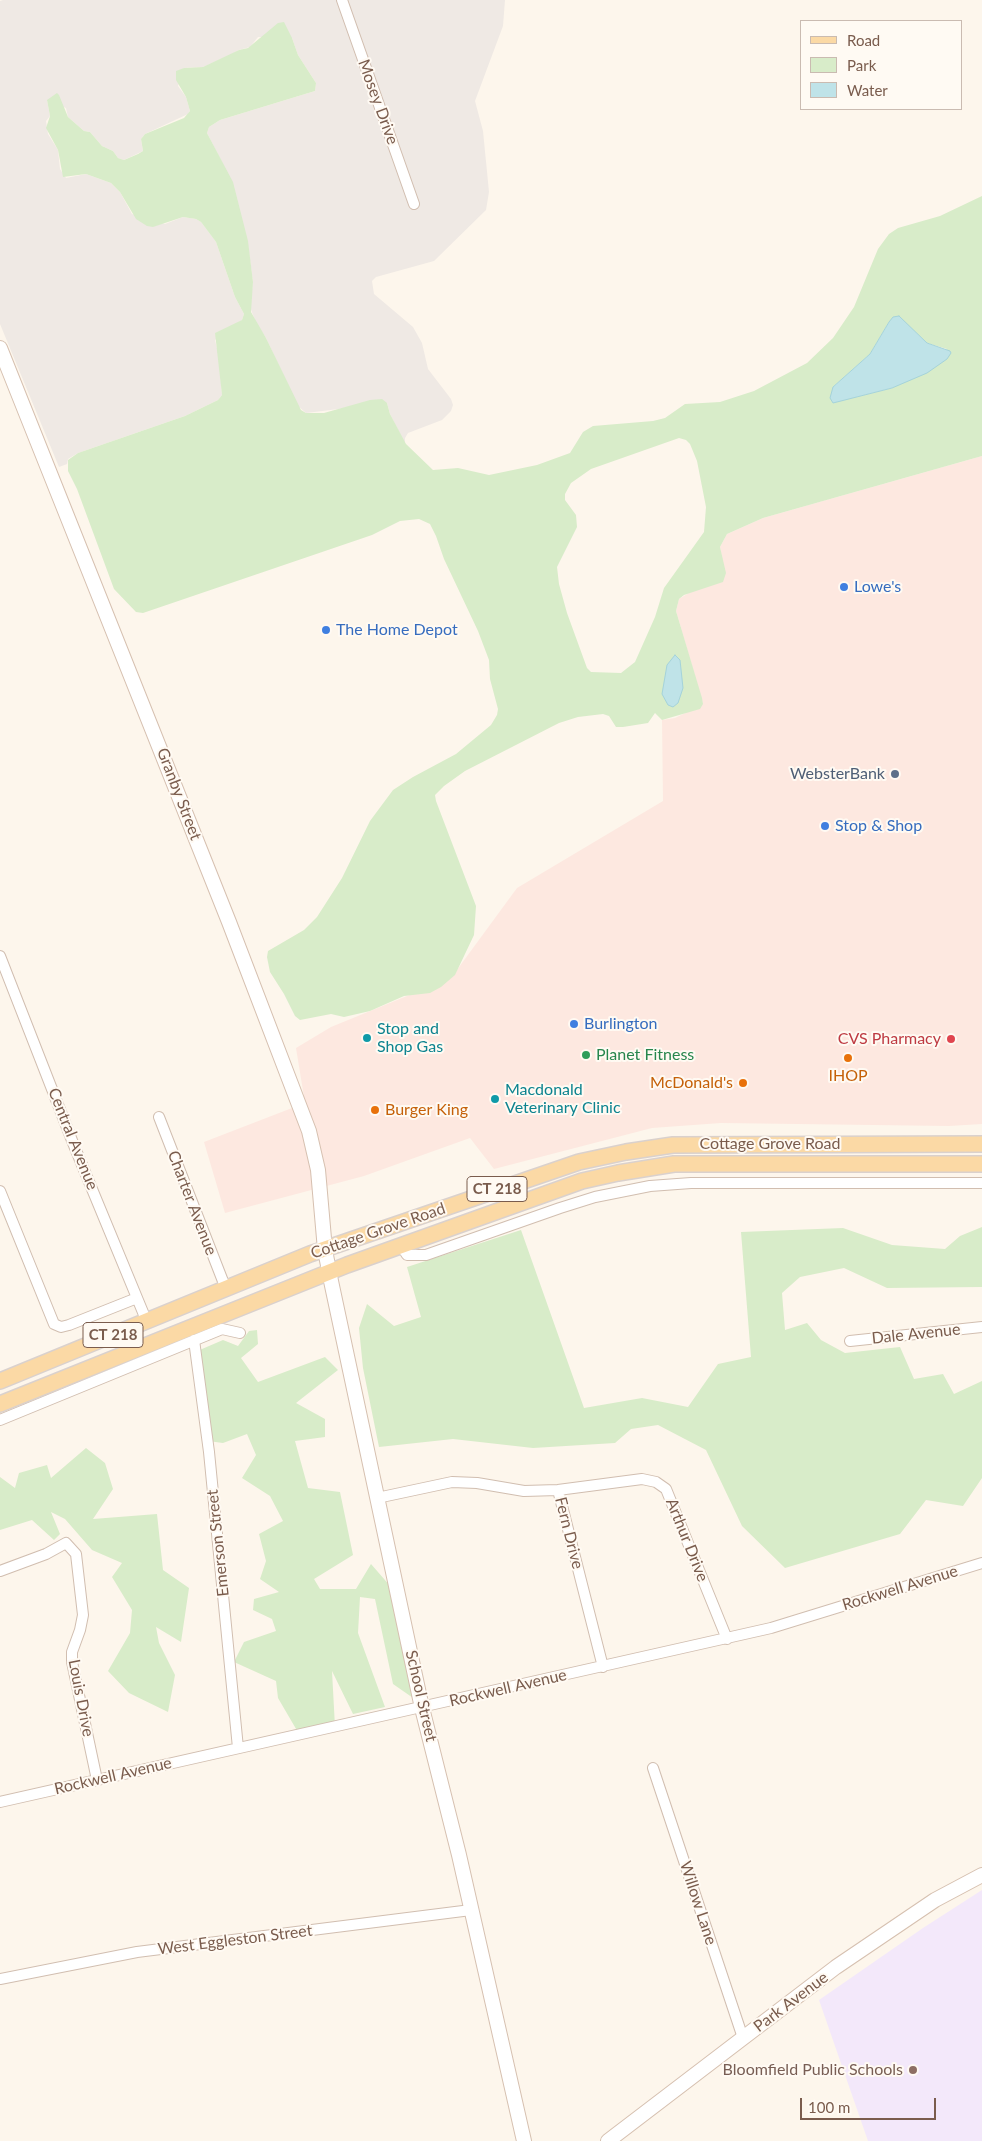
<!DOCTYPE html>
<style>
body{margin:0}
#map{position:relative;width:982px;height:2141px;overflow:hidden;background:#fdf6ec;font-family:Lato,sans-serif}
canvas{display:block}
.legend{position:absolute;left:800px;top:20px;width:162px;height:90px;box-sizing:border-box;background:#fffaf3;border:1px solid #cabbb1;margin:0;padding:6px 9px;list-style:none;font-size:15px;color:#7a5c4d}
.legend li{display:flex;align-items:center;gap:10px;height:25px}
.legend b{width:25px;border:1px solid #cabbb1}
.scale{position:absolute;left:800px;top:2098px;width:136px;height:22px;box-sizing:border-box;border:2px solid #7a5c4d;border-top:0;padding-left:6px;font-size:15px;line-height:18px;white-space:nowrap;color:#7a5c4d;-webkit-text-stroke:4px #fffaf3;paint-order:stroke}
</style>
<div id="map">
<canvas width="982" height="2141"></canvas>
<ul class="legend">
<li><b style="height:6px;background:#fbd9a5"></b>Road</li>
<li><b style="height:14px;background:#d8ecc9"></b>Park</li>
<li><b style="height:14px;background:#bfe3e8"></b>Water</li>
</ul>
<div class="scale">100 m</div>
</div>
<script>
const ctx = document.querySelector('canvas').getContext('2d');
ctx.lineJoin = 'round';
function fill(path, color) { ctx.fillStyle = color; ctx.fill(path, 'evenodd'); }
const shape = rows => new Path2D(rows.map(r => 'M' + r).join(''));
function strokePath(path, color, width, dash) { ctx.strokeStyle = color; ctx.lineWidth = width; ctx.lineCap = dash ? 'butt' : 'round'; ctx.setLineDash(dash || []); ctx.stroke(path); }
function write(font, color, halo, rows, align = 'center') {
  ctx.font = font + ' Lato,sans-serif'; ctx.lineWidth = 4; ctx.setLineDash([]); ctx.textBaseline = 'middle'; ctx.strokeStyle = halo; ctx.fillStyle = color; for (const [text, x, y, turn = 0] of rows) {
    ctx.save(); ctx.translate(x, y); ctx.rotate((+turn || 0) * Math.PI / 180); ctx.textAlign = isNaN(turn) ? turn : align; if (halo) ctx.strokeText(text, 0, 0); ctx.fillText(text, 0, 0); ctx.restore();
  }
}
fill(shape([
 [982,456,982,1124,949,1126,721,1123,652,1128,494,1169,470,1138,364,1176,225,1213,204,1142,305,1103,296,1048,331,1027,451,978,517,888,663,801,662,720,675,718,703,704,676,611,679,599,692,591,722,559,720,547,727,534,763,518]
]), '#fde8e0');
fill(shape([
 [3,0,505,0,503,26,475,101,483,131,489,192,486,210,434,261,376,277,372,281,374,294,413,327,422,343,428,369,451,399,453,405,451,411,442,420,408,433,405,438,405,444,390,414,387,403,306,413,297,405,266,338,256,323,250,307,253,282,249,253,224,166,207,133,209,127,220,120,315,91,316,83,298,55,292,38,258,37,250,47,239,50,220,61,203,67,184,68,178,86,186,97,190,111,188,114,145,134,141,139,143,151,124,160,118,158,113,151,102,146,90,132,84,131,68,117,66,108,47,100,50,116,46,121,48,134,58,150,60,169,66,178,86,174,111,183,120,192,132,214,165,224,183,217,196,219,201,222,216,242,235,297,244,314,242,320,215,340,219,357,222,395,218,400,185,416,78,453,68,459,67,464,59,467,0,324,0,1]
]), '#efe9e4');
fill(shape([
 [982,1890,982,2141,868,2141,819,2000,923,1928]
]), '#f3e8fa');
fill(shape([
 [284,22,292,38,298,55,316,83,315,91,220,120,209,127,207,133,233,182,248,241,253,282,251,312,266,338,301,410,306,413,324,413,370,400,382,399,387,403,390,414,406,444,433,470,458,468,489,475,537,465,570,453,583,432,593,426,653,421,665,418,685,404,720,402,754,391,807,363,833,338,854,307,878,249,889,234,898,228,940,216,982,196,982,456,763,518,727,534,720,547,726,573,723,582,684,595,679,599,676,611,702,698,703,704,700,709,662,720,655,713,648,723,623,727,616,727,609,716,603,714,578,717,559,723,465,771,444,786,435,795,436,801,476,906,474,935,455,975,441,987,430,993,404,996,370,1011,344,1017,331,1014,300,1020,295,1016,284,994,270,972,267,957,268,951,304,930,317,917,342,878,370,821,393,790,413,777,456,754,491,725,497,715,498,709,490,679,489,660,478,631,444,559,436,536,430,524,419,519,400,521,372,535,143,613,136,612,114,589,77,489,68,471,68,460,78,453,185,416,218,400,222,395,215,333,242,320,244,314,235,297,216,242,201,222,196,219,183,217,153,227,147,226,136,219,120,192,111,183,86,174,63,177,58,150,46,128,50,116,47,100,57,93,59,95,68,117,84,131,90,132,102,146,113,151,118,158,124,160,138,154,143,151,141,139,145,134,184,118,190,111,186,97,176,80,176,71,184,68,203,67,239,50,248,48,278,23],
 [889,322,909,327,927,343,947,349,892,388,855,397,833,387,870,354],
 [679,438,686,440,690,444,697,461,706,507,704,532,664,588,655,617,635,662,621,673,591,672,587,668,567,613,559,584,557,567,577,527,576,515,565,500,565,494,571,483,591,469],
 [982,1227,982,1287,887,1288,844,1268,800,1277,782,1293,785,1330,807,1323,821,1340,845,1353,900,1347,914,1379,943,1374,954,1394,982,1381,982,1478,963,1506,926,1500,900,1534,785,1568,742,1526,706,1450,658,1425,631,1429,615,1443,533,1448,453,1439,379,1447,363,1368,359,1328,367,1304,394,1326,421,1317,407,1267,521,1230,584,1408,642,1398,688,1407,718,1364,751,1357,741,1232,843,1228,892,1245,945,1249,960,1236],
 [257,1330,258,1344,241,1358,258,1382,325,1357,338,1370,296,1403,325,1419,325,1437,295,1441,308,1488,340,1492,353,1555,314,1579,320,1589,356,1589,371,1564,398,1595,416,1700,393,1684,375,1599,360,1597,358,1633,385,1707,353,1714,332,1671,335,1727,299,1734,278,1698,276,1681,234,1662,244,1642,276,1631,272,1619,253,1610,254,1599,279,1592,260,1579,266,1561,259,1534,283,1521,270,1496,242,1478,256,1455,247,1434,223,1443,208,1441,195,1352,223,1340,238,1346,249,1331],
 [86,1448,105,1463,113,1489,93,1519,157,1514,163,1570,189,1588,181,1642,156,1627,159,1643,175,1675,168,1712,129,1693,108,1671,130,1633,132,1610,112,1577,122,1563,92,1550,65,1519,51,1512,60,1534,54,1540,32,1520,0,1530,0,1477,15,1488,19,1473,47,1465,51,1478]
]), '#d8ecc9');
const water = shape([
 [899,316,927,343,950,351,951,353,947,359,927,373,892,388,833,403,830,398,833,387,870,354,889,322,893,317,899,316],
 [675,655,680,660,683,688,678,703,673,707,668,705,662,694,667,665,675,655]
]);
fill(water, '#bfe3e8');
strokePath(water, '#a5d3da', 1);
const minor = shape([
 [342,0,414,204],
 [0,956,73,1143,147,1322],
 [159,1117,226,1289],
 [0,1191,54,1324,61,1327,69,1325,137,1298],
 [401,1246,407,1255,426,1255,560,1208,595,1197,650,1186,691,1183,982,1183],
 [194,1340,209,1452,238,1748],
 [850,1341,982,1327],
 [0,1420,222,1329,240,1333],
 [558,1490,603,1667],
 [377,1498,452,1482,477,1483,524,1491,558,1490,642,1479,656,1482,666,1489,727,1639],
 [0,1571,46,1554,66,1543,76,1554,83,1615,80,1630,72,1652,72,1662,97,1780],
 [653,1768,743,2038],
 [0,1802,771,1628,982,1563],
 [0,1979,137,1952,471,1910]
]);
const secondary = shape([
 [0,348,229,922,309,1131,318,1170,325,1250,331,1281,422,1708,459,1855,524,2141],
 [608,2141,836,1967,935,1900,982,1875]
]);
const primary = shape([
 [0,1381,310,1254,579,1162,626,1152,673,1145,982,1144],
 [0,1404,347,1265,582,1181,618,1173,674,1164,982,1164]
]);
strokePath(minor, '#d1beb0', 12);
strokePath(secondary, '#d6c0b0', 16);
strokePath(primary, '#dad1cd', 18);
strokePath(minor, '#fff', 10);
strokePath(secondary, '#fff', 14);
strokePath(primary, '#fbd9a5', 15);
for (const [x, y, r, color] of [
 [844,587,5,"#3f7fe0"],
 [326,630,5,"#3f7fe0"],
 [895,774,5,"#5c6f8a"],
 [825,826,5,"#3f7fe0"],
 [574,1024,5,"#3f7fe0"],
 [367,1038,5,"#0f9aa8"],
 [951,1039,5,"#e0444e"],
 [586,1055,5,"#2e9e5b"],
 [848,1058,5,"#e8710a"],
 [743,1083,5,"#e8710a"],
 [495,1099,5,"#0f9aa8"],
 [375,1110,5,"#e8710a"],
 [913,2070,5,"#8d6e63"]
]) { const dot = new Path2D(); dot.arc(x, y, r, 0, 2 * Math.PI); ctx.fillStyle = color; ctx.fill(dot); strokePath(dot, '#fffaf3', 2); }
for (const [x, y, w] of [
 [497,1189,60],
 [113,1335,60]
]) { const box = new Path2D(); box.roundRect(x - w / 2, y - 12.5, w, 25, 4); ctx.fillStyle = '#fffaf3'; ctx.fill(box); strokePath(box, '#7a5c4d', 1); }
write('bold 15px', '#7a5c4d', null, [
 ["CT 218",497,1189],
 ["CT 218",113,1335]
]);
write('16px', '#7a5c4d', '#fffaf3', [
 ["Mosey Drive",378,102,70],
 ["Granby Street",179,794,69],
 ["Central Avenue",73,1139,68],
 ["Cottage Grove Road",770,1144],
 ["Charter Avenue",192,1203,69],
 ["Cottage Grove Road",378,1231,-19],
 ["Dale Avenue",916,1334,-6],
 ["Fern Drive",569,1533,76],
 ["Arthur Drive",687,1540,68],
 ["Emerson Street",218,1543,-96],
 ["Rockwell Avenue",900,1588,-17],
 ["Rockwell Avenue",508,1688,-13],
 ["School Street",421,1696,77],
 ["Louis Drive",81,1698,79],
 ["Rockwell Avenue",113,1776,-13],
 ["Willow Lane",698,1903,72],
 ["West Eggleston Street",235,1940,-7],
 ["Park Avenue",791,2002,-37]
]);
write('16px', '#366cbe', '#fffaf3', [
 ["Lowe's",854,587],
 ["The Home Depot",336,630],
 ["Stop & Shop",835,826],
 ["Burlington",584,1024]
], 'left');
write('16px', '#4e5e75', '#fffaf3', [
 ["WebsterBank",885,774]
], 'right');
write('16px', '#0d838f', '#fffaf3', [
 ["Stop and",377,1029],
 ["Shop Gas",377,1047],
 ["Macdonald",505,1090],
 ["Veterinary Clinic",505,1108]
], 'left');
write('16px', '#be3a42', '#fffaf3', [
 ["CVS Pharmacy",941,1039]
], 'right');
write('16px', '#27864d', '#fffaf3', [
 ["Planet Fitness",596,1055]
], 'left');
write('16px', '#c56008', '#fffaf3', [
 ["IHOP",848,1076],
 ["McDonald's",733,1083,"right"],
 ["Burger King",385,1110,"left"]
]);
write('16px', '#785e54', '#fffaf3', [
 ["Bloomfield Public Schools",903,2070]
], 'right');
</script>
